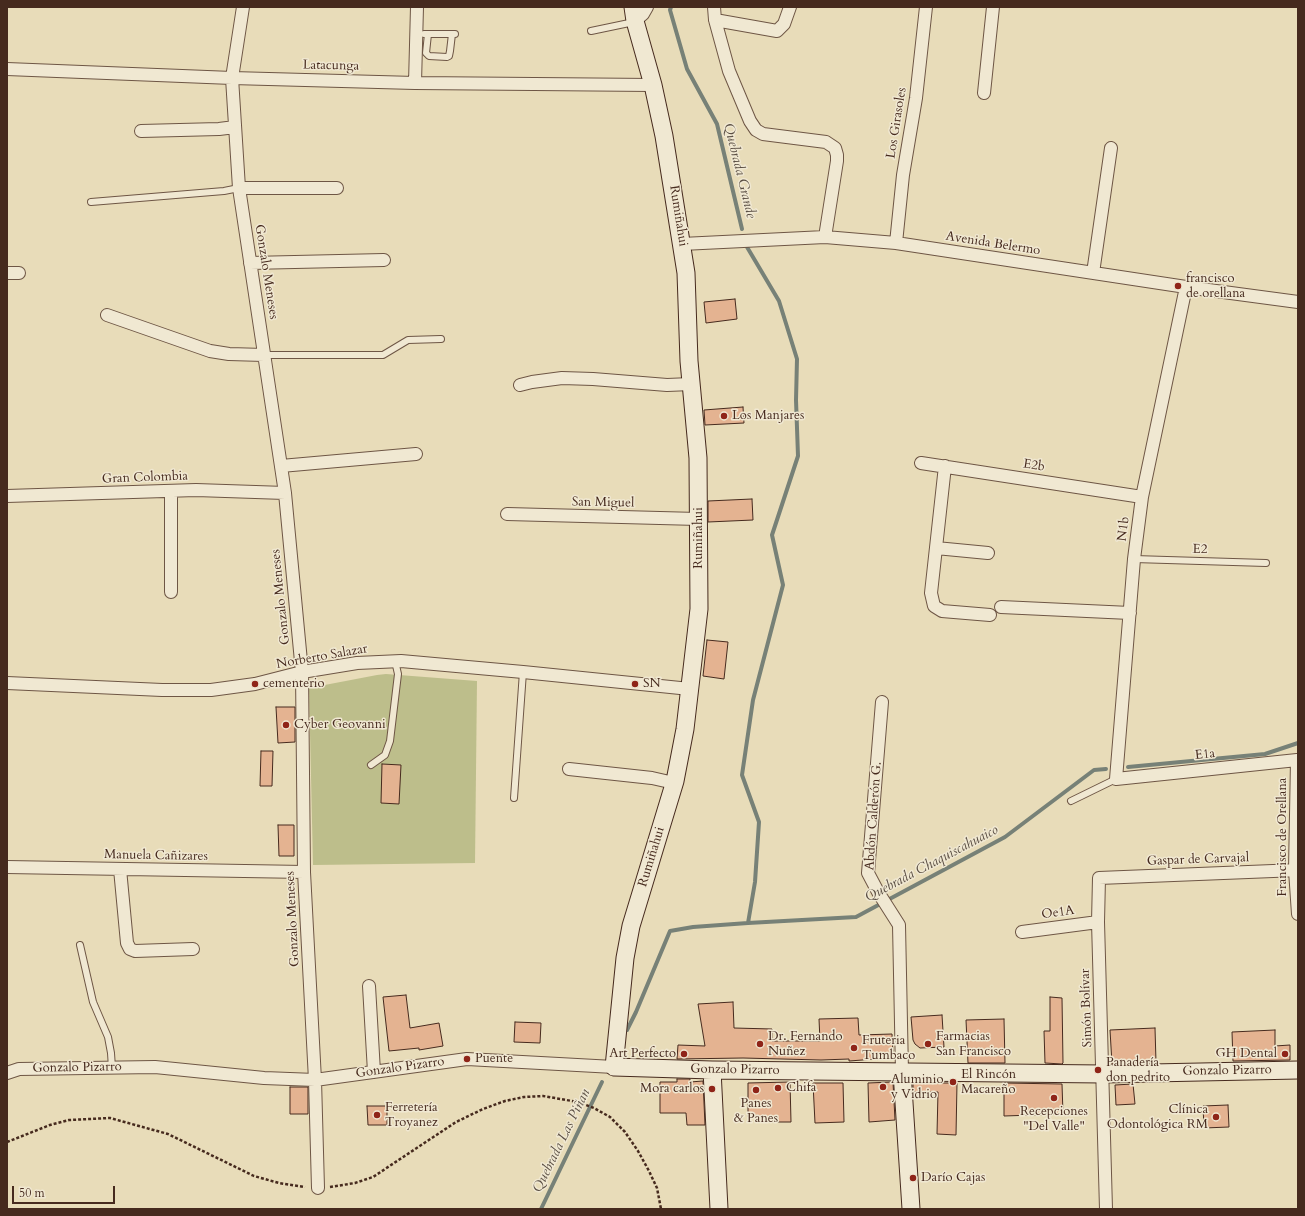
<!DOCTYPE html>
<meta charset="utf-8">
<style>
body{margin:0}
#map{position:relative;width:1305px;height:1216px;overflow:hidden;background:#e8dcb9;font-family:Cardo,serif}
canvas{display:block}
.frame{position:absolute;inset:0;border:8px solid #462a1e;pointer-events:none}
.scale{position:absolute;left:12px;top:1186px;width:103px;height:18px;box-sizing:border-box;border:2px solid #462a1e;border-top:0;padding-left:5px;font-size:12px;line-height:14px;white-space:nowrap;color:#462a1e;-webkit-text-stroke:3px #f0e8d2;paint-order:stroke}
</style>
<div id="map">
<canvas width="1305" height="1216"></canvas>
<div class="frame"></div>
<div class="scale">50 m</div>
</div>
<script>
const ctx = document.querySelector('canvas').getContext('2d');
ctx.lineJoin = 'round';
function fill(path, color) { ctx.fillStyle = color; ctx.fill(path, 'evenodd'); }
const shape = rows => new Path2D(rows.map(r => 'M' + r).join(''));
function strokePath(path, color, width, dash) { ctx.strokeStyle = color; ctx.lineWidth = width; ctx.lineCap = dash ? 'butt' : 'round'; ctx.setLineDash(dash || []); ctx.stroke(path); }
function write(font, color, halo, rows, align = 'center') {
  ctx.font = font + ' Cardo,serif'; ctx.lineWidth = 3; ctx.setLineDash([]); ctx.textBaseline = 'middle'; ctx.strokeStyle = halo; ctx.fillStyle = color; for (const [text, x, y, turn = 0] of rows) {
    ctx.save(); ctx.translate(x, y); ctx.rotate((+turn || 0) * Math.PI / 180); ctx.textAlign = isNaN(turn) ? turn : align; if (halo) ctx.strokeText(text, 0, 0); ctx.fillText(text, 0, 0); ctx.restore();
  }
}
fill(shape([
 [386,674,477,681,475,863,313,865,309,688,377,675]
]), '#bdbe8b');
strokePath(shape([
 [671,7,670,10,687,69,717,124,742,229],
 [1128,767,1265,754,1298,743],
 [748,923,856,917,1005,837,1094,770,1106,769],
 [627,1030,636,1012,670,931,693,927,748,923,755,882,759,822,742,775,753,700,783,585,772,535,798,456,796,400,797,359,779,301,747,247],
 [541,1209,602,1082]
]), '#778177', 4);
const building = shape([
 [735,299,737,319,706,323,704,302,735,299],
 [743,407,744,423,705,425,704,410,743,407],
 [752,499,753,520,708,522,708,501,752,499],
 [707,640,728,642,724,679,703,676,707,640],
 [276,707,295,707,295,742,278,743,276,707],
 [261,751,273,751,272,786,260,786,261,751],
 [382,764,401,765,399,804,381,803,382,764],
 [278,825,294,825,294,856,279,856,278,825],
 [406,995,410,1028,439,1023,443,1046,419,1050,419,1048,389,1051,383,997,406,995],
 [1050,997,1062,998,1063,1063,1062,1064,1045,1063,1044,1031,1050,1031,1050,997],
 [733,1002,734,1028,772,1029,772,1041,820,1041,819,1019,858,1018,859,1035,892,1034,893,1054,889,1058,849,1061,849,1059,821,1060,743,1058,677,1059,678,1045,705,1046,698,1004,733,1002],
 [942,1015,944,1047,920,1048,915,1044,913,1040,911,1017,942,1015],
 [1004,1019,1005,1063,968,1063,966,1020,1004,1019],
 [515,1022,541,1023,540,1043,514,1042,515,1022],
 [1155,1028,1156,1062,1112,1064,1110,1030,1155,1028],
 [1275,1030,1275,1046,1290,1045,1290,1060,1233,1061,1232,1032,1275,1030],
 [677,1079,690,1079,690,1082,703,1081,705,1125,687,1125,686,1113,660,1113,660,1082,677,1082,677,1079],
 [790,1082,791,1122,767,1122,766,1116,748,1117,748,1083,790,1082],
 [893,1082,895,1120,869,1122,868,1083,893,1082],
 [813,1083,843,1083,844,1122,815,1123,813,1083],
 [913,1083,957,1083,956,1135,937,1134,938,1092,913,1092,913,1083],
 [1004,1083,1062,1084,1063,1114,1004,1116,1004,1083],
 [1133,1084,1135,1104,1116,1105,1115,1085,1133,1084],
 [290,1087,308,1087,308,1114,290,1114,290,1087],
 [1228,1105,1229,1127,1204,1128,1203,1106,1228,1105],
 [367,1106,387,1106,387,1125,368,1125,367,1106]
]);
fill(building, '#e4b391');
strokePath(building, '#462a1e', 1);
const lane = shape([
 [591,31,634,22],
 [424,34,455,34],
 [428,34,426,53,429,56,447,57,449,56,450,51,452,34],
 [91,202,224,191,239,188],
 [264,355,383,355,408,340,441,339],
 [1134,559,1266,563],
 [371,765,385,755,390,741,398,674,395,661],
 [514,798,523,672],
 [1071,801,1116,779],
 [80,945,93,1002,108,1037,111,1053,112,1068]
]);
const street = shape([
 [243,7,232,78,239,188,285,493,302,672,304,872,315,1080,318,1188],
 [714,7,715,20,729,71,750,121,756,130,763,134,826,142,835,148,837,155,837,161,825,237],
 [715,20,777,31,784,24,790,7],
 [635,21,643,14,647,7],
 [7,69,232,78,415,83,653,85],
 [415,83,417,7],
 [984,93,993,7],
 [141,131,219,129,235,127],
 [239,188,337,188],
 [896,243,903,175,916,98,926,7],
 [682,244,825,237,896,243,1186,287,1298,302],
 [250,263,384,260],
 [7,273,19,273],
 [1093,273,1111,148],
 [1186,287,1142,497,1134,559,1116,779,1297,760,1295,870,1298,914],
 [107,315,210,351,229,354,264,355],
 [520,385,532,382,562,378,593,379,667,385,691,384],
 [921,463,1142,497],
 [281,466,416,454],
 [945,466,931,593,934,606,942,611,990,615],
 [7,496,196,490,285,493],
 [507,514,698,519],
 [936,548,988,553],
 [171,592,171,491],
 [1001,607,1130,613],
 [7,683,162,690,211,690,255,684,302,672,357,663,401,661,523,672,690,689],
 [882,702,868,873,878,892,899,925,902,1072],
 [569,769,652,778,674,783],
 [7,867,304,872],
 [120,869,127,943,130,949,135,951,193,949],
 [1022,932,1098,922],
 [369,986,374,1072],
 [7,1073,19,1069,155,1067,264,1078,315,1080,467,1059,614,1067],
 [1106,1209,1098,922,1099,878,1298,870]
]);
const secondary = shape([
 [633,7,635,21,653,85,664,136,686,273,689,361,698,458,699,609,685,729,675,781,631,926,625,958,614,1067,712,1070,1103,1074,1298,1070],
 [712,1070,719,1209],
 [902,1072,911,1209]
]);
strokePath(lane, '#6e5645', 8);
strokePath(street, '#6e5645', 14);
strokePath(secondary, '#462a1e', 19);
strokePath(shape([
 [7,1142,50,1125,69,1120,110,1118,168,1134,254,1176,279,1183,305,1187],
 [330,1187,355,1183,373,1177,456,1122,483,1109,505,1101,524,1097,543,1096,578,1102,594,1108,610,1117,625,1132,638,1151,649,1171,657,1188,661,1209]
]), '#462a1e', 2.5, [3, 2]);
strokePath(lane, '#f0e8d2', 6);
strokePath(street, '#f0e8d2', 12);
strokePath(secondary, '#f0e8d2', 17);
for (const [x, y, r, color] of [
 [1178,286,4,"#8f2418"],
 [724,416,4,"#8f2418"],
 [255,684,4,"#8f2418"],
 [635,684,4,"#8f2418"],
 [286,725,4,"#8f2418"],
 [760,1044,4,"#8f2418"],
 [928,1044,4,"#8f2418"],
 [854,1048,4,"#8f2418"],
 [684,1054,4,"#8f2418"],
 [1285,1054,4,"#8f2418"],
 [467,1059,4,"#8f2418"],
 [1098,1070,4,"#8f2418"],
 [953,1082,4,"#8f2418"],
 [883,1087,4,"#8f2418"],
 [778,1088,4,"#8f2418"],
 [712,1089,4,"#8f2418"],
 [756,1090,4,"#8f2418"],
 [1054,1098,4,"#8f2418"],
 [377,1115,4,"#8f2418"],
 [1216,1117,4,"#8f2418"],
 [913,1178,4,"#8f2418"]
]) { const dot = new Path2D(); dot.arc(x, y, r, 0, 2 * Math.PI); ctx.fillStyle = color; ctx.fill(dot); strokePath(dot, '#f0e8d2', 1.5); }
write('13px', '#462a1e', '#f0e8d2', [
 ["Latacunga",331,66,1],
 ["Los Girasoles",897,123,-81],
 ["Rumiñahui",678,216,81],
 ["Avenida Belermo",993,244,9],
 ["Gonzalo Meneses",266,272,81],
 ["E2b",1034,466,9],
 ["Gran Colombia",145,478,-2],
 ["San Miguel",603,503,1],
 ["N1b",1124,529,-83],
 ["Rumiñahui",699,538,-90],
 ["E2",1200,550,1],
 ["Gonzalo Meneses",281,597,-96],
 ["Norberto Salazar",322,657,-10],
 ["E1a",1205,755,-6],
 ["Abdón Calderón G.",874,816,-86],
 ["Francisco de Orellana",1283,837,-90],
 ["Manuela Cañizares",156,856,1],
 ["Rumiñahui",652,857,-73],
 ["Gaspar de Carvajal",1198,860,-2],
 ["Oe1A",1058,913,-8],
 ["Gonzalo Meneses",293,919,-93],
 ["Simón Bolívar",1087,1008,-92],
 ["Gonzalo Pizarro",77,1068,-1],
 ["Gonzalo Pizarro",400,1068,-8],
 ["Gonzalo Pizarro",735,1070,1],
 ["Gonzalo Pizarro",1227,1071,-1]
]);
write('13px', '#462a1e', '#f0e8d2', [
 ["francisco",1186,279],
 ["de orellana",1186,294],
 ["Los Manjares",732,416],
 ["cementerio",263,684],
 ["SN",643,684],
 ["Cyber Geovanni",294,725],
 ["Dr. Fernando",768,1037],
 ["Nuñez",768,1052],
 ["Farmacias",936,1037],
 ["San Francisco",936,1052],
 ["Fruteria",862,1041],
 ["Tumbaco",862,1056],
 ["Art Perfecto",676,1054,"right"],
 ["GH Dental",1277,1054,"right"],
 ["Puente",475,1059],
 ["Panadería",1106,1063],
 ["don pedrito",1106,1078],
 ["El Rincón",961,1075],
 ["Macareño",961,1090],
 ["Aluminio",891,1080],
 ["y Vidrio",891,1095],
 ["Chifa",786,1088],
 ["Mora carlos",704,1089,"right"],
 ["Panes",756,1104,"center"],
 ["& Panes",756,1119,"center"],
 ["Ferretería",385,1108],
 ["Troyanez",385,1123],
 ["Clínica",1208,1110,"right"],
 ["Odontológica RM",1208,1125,"right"],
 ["Recepciones",1054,1112,"center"],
 ["\"Del Valle\"",1054,1127,"center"],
 ["Darío Cajas",921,1178]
], 'left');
write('italic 14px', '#5a4e43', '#f0e8d2', [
 ["Quebrada Grande",739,171,76],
 ["Quebrada Chaquiscahuaico",932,864,-28],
 ["Quebrada Las Piñan",562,1141,-64]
]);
</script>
